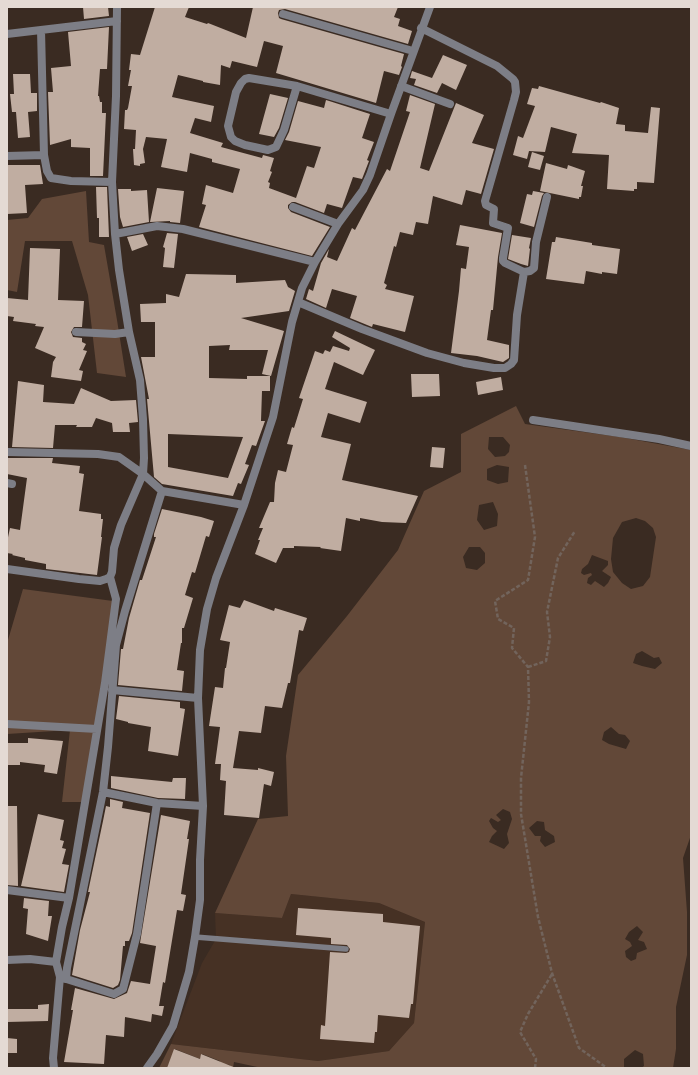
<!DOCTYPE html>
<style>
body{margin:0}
#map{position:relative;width:698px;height:1075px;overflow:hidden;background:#3a2b22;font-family:"Noto Sans",sans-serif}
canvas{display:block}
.frame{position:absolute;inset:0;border:8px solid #e4dad4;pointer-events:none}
</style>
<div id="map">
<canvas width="698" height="1075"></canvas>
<div class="frame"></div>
</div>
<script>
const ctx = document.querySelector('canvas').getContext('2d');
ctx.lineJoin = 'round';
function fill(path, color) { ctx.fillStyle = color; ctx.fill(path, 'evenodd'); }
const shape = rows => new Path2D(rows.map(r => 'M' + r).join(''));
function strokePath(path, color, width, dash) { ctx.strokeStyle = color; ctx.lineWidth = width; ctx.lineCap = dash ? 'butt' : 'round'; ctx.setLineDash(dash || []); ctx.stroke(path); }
fill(shape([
 [291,894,379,903,425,922,414,1023,389,1051,318,1061,171,1044,202,963,216,939,215,913,282,918]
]), '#463124');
fill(shape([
 [86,191,89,242,104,245,117,320,126,377,97,373,88,295,72,241,25,241,17,292,7,290,7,220,28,218,42,199],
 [516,406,525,424,620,437,691,450,691,835,683,858,687,912,687,955,676,1007,676,1049,673,1068,641,1068,644,1066,643,1054,635,1050,624,1059,624,1068,262,1068,234,1062,233,1068,229,1068,230,1065,224,1064,218,1068,220,1061,202,1054,200,1059,175,1049,168,1066,172,1068,159,1068,171,1044,318,1061,389,1051,414,1023,425,922,379,903,291,894,282,918,215,913,258,819,288,816,286,756,298,675,347,616,398,550,424,491,461,472,461,434],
 [489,437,503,437,510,445,509,452,505,456,495,457,488,449],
 [497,465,509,467,508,482,498,484,487,480,487,469],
 [493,502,498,514,497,526,484,530,477,520,479,505],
 [636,518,645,521,653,528,656,537,650,577,643,586,631,589,622,583,613,572,611,559,613,538,622,522],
 [469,547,480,547,485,553,485,563,477,570,466,568,463,557],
 [592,555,608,561,608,565,602,571,611,577,608,583,604,587,595,581,591,585,587,583,588,578,592,575,591,573,584,575,581,573,582,569,588,564],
 [642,651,654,658,659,657,662,663,655,669,642,666,633,663,636,654],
 [611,727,619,734,625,735,630,741,626,749,609,744,602,740,604,732],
 [503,809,510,812,512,819,507,834,509,843,504,849,489,842,492,836,497,831,493,828,489,821,491,818,498,822,501,820,496,815],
 [537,821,544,822,545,830,554,836,555,842,545,847,540,841,541,836,535,836,529,828],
 [637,926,643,932,638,940,644,942,647,949,637,953,636,959,631,961,626,957,625,951,632,946,630,942,625,939,629,932],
 [23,589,113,601,85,802,62,802,70,730,7,734,7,640,8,640]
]), '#624838');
fill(shape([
 [83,7,108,7,109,16,84,19],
 [155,7,189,7,185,17,207,24,208,23,246,38,253,7,398,7,394,17,400,19,398,26,412,31,408,44,285,9,279,10,278,13,279,18,281,19,404,54,401,66,402,67,399,75,384,71,376,103,276,73,283,46,264,41,257,67,232,61,230,68,221,65,220,85,203,82,203,81,178,75,172,97,214,106,211,122,195,118,190,133,223,143,221,147,262,158,263,155,274,158,270,171,272,172,268,182,270,183,269,188,296,198,307,166,314,168,321,147,285,140,289,132,298,101,324,108,326,100,370,114,362,138,374,142,367,160,369,161,362,179,353,177,342,208,327,204,324,213,295,202,292,202,288,205,288,208,291,212,330,227,312,256,199,227,206,205,202,204,206,185,233,193,240,169,212,162,212,159,190,153,187,172,161,167,167,139,146,137,143,149,145,163,140,164,140,166,134,165,133,149,135,149,136,130,124,129,125,110,127,110,128,108,132,86,128,86,131,70,129,70,131,54,140,55],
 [109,27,107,69,100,69,98,96,99,96,100,102,102,102,102,113,106,113,103,176,90,176,90,148,71,147,71,139,50,145,48,92,53,92,51,68,71,66,68,32],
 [443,55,467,65,456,90,442,83,437,93,414,85,416,79,410,78,412,71,432,78],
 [13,74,30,74,31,93,37,93,37,111,28,112,30,137,18,138,16,112,12,112,10,94,14,94],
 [539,86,600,103,601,102,619,108,616,124,625,125,625,131,648,133,651,107,660,108,654,183,637,182,637,189,634,189,634,191,607,189,609,155,572,153,577,134,551,127,545,152,529,151,527,159,513,155,518,136,523,138,535,106,527,104,532,88,538,89],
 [270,94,288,98,279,128,274,137,259,134],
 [410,95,435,104,420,168,429,171,456,103,484,115,472,143,494,149,481,194,466,190,462,205,433,196,428,224,416,222,413,235,400,232,396,247,394,246,384,283,387,285,385,289,414,296,405,332,373,324,372,327,350,318,357,296,332,289,326,308,306,299,309,289,313,291,321,263,329,249,327,257,337,261,352,228,355,230,387,169,390,171,410,112,406,111],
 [532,152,544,156,540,170,528,167],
 [546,163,567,169,568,165,585,171,581,186,583,186,581,197,579,197,579,199,540,191],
 [7,165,40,165,43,184,25,185,27,213,7,214],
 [96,187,107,187,109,237,99,237,99,218,97,218],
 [157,188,184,191,180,223,170,222,170,221,150,222],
 [118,189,131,189,131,191,147,190,149,222,123,227,120,217],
 [533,191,544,193,542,196,534,227,520,223,527,194,532,195],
 [460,225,502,233,498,257,493,310,491,310,487,340,509,345,509,358,503,362,477,356,451,353,459,291,461,268,466,269,469,247,456,245],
 [167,233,178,234,174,268,163,267,165,248,163,247],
 [143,234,148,245,132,251,127,237],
 [512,235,531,238,529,248,530,249,528,266,521,264,508,259],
 [556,237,592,243,592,245,620,249,617,274,602,272,602,274,586,271,584,284,546,279,552,242,555,242],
 [30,248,60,249,58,300,84,301,82,327,74,327,71,332,73,337,82,338,82,342,86,344,83,350,87,351,79,370,83,371,81,381,51,377,53,362,56,357,35,348,44,327,35,326,36,324,13,321,14,317,7,316,7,298,28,300],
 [186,274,236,275,236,283,285,280,288,287,295,291,289,311,241,318,284,331,271,376,262,374,268,350,229,350,230,345,209,346,209,378,247,379,247,376,270,376,270,391,262,391,261,421,265,421,256,446,252,445,245,464,249,465,241,484,238,483,233,496,162,484,154,477,147,399,149,399,141,357,155,357,155,322,141,322,140,304,166,303,166,294,179,297],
 [168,434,243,437,228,478,168,467],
 [335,331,375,350,363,375,334,362,325,389,367,402,360,423,328,413,321,437,351,444,342,480,418,496,406,523,382,522,360,518,360,521,346,518,341,551,320,548,321,547,294,546,294,548,283,548,276,563,255,554,260,540,258,540,263,528,259,528,270,502,274,502,275,483,278,470,286,472,293,445,287,444,292,427,294,428,303,399,299,398,315,351,323,354,325,350,330,352,333,346,349,351,350,348,332,337],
 [411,374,439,374,440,396,412,397],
 [501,377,503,390,478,395,476,382],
 [18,381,44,385,43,402,74,404,81,388,111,401,136,400,138,422,129,423,130,432,113,432,112,423,96,418,92,427,76,427,77,425,55,425,53,448,12,447],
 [432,447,445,448,443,468,430,467],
 [7,458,53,458,52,463,80,466,79,473,84,474,79,511,101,514,101,519,103,519,101,537,102,537,97,575,46,569,46,564,25,560,25,558,12,555,13,554,7,553,7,542,10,528,20,530,27,478,7,474],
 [162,509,201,517,214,521,209,537,206,536,195,573,192,572,185,595,193,598,184,628,182,628,182,643,181,643,177,670,184,671,182,691,118,685,121,649,123,649,129,618,140,580,142,580,156,537,154,537,154,534],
 [244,600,274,611,275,608,307,618,303,631,299,630,290,683,288,683,282,708,265,706,261,733,239,731,233,768,258,770,258,768,274,772,271,786,264,784,259,818,224,815,226,781,220,780,221,764,215,764,220,727,209,726,215,687,223,688,225,668,226,668,230,642,220,640,229,605,240,608],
 [119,696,180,702,180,708,185,709,178,756,148,751,151,727,128,723,128,722,116,719],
 [28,738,63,741,57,774,44,772,45,765,20,762,20,765,7,765,7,743,28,743],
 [111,776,172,782,173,778,186,778,185,799,158,798,111,788],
 [110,799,123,802,122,808,150,813,132,933,129,941,125,941,125,946,123,946,120,980,118,985,113,988,72,975,80,930,90,892,88,892,103,821,106,806,110,807],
 [7,806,17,806,18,886,7,885],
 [38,814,64,820,60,840,64,841,62,848,66,849,62,864,69,865,64,892,21,886],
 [161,815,190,821,187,839,189,839,181,894,186,895,183,911,177,910,165,983,163,982,159,1006,164,1006,162,1016,152,1014,151,1022,125,1017,124,1037,106,1035,104,1064,64,1062,73,1010,71,1010,75,988,114,999,127,993,131,981,150,984,156,946,140,943],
 [24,898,49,901,48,916,52,916,48,941,26,934,28,909,23,908],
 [298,908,383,914,383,922,420,926,413,1004,411,1004,409,1018,378,1015,377,1032,375,1032,374,1043,320,1039,321,1025,325,1026,330,952,346,953,349,952,350,949,347,945,331,944,331,938,296,935],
 [49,1004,48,1021,7,1022,7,1009,38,1009,38,1005],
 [7,1038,17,1039,17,1053,7,1053],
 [174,1049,200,1059,201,1054,236,1068,167,1068]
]), '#c0ada1');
strokePath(shape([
 [525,465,535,537,528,580,495,601,498,619,514,628,512,648,528,667,529,702,521,778,521,814,538,917,552,973,579,1048,607,1068],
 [528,667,546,661,550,637,547,612,558,558,575,531],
 [535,1068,536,1059,520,1032,528,1014,552,974]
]), '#72645c', 2.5, [4, 2]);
strokePath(shape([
 [195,937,346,949]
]), '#7d7e86', 5.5);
strokePath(shape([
 [283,14,413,51],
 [421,28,497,66,513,79,515,82,516,92,514,100,485,201,486,205,494,209,493,223,508,228,503,258,503,261,505,263,524,272,530,271,534,268,536,242,547,197],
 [41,30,44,155],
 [7,34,117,21],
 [297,86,284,130,276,147,268,150,245,145,235,141,231,137,228,126,236,92,241,83,245,79,249,78,297,86,391,114],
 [401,86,450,104],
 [7,156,44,155,47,171,51,178,71,181,112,182],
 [293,207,338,224],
 [115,234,157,226,183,229,315,262],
 [298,302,362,329,427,353,464,363,494,368,505,368,511,364,514,360,517,315,524,272],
 [76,332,115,334,129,332],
 [533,420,659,439,691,446],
 [7,452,98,454,119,457,143,474,162,491,244,505],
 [7,483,12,484],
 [7,569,79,579,100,581,106,579,110,577,112,572,114,548,121,525,143,474,144,458,143,419,140,380,129,332,119,270,115,234,112,182,116,96,117,7],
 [112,690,198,698],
 [7,724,97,729],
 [103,792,157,803,203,806],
 [7,890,69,898],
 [7,960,30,959,56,962,60,977,53,1058,54,1068],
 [56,962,62,927,69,898,105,683,116,599,110,577],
 [60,977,114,994,123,989,137,934,157,803],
 [66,979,67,968,103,792,108,747,116,645,125,611,162,491],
 [147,1068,157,1054,173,1026,189,972,195,937,200,900,200,860,203,806,198,698,200,650,207,609,216,578,244,505,273,417,292,322,302,288,315,262,338,224,363,190,370,175,391,114,430,7]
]), '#7d7e86', 8);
</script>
